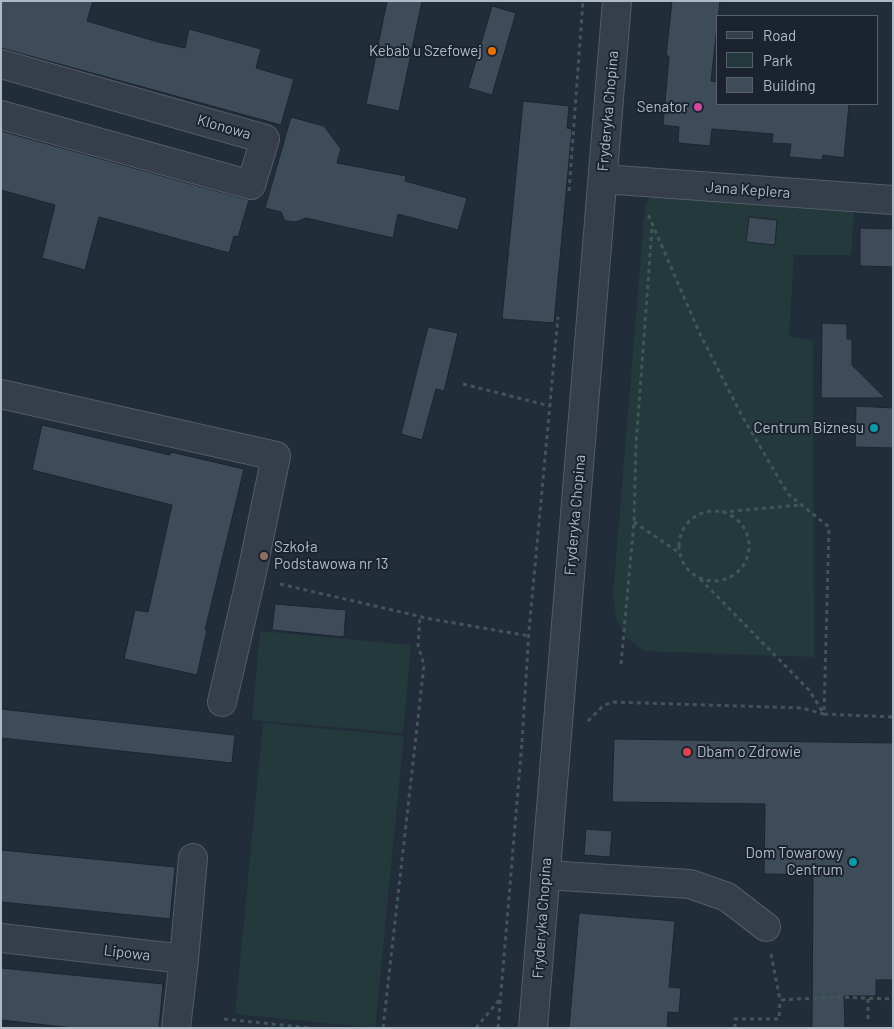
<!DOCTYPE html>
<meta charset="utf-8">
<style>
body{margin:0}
#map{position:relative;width:894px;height:1029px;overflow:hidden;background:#222d3a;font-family:Barlow,sans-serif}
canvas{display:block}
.frame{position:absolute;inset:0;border:2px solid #b0b9c6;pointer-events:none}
.legend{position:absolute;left:716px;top:15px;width:162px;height:90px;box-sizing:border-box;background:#1b232f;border:1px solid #575f6b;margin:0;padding:6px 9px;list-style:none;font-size:15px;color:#b0b9c6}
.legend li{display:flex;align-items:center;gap:10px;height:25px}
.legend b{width:25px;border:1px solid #575f6b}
</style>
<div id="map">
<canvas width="894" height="1029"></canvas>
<div class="frame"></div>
<ul class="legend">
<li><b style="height:6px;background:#353e4a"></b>Road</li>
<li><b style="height:14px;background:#24393b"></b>Park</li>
<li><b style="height:14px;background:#3e4b59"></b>Building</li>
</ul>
</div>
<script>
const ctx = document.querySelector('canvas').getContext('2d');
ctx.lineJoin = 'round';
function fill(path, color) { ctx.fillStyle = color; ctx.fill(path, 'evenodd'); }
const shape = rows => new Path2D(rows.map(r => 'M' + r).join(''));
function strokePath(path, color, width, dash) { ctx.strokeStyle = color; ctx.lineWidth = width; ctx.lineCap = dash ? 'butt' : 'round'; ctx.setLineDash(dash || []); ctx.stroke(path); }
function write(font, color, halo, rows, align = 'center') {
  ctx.font = font + ' Barlow,sans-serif'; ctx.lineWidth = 4; ctx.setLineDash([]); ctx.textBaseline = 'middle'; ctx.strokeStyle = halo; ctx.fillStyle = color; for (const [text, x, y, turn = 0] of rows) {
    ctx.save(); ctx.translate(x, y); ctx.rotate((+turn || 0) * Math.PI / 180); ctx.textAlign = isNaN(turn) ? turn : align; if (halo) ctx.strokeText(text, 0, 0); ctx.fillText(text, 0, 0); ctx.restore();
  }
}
fill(shape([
 [651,195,855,203,851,255,794,255,789,336,813,341,814,657,643,651,626,637,616,618,613,595,645,206],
 [260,631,411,645,403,733,252,720],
 [263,723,404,736,375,1028,235,1014]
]), '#24393b');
const building = shape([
 [1,1,93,1,87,21,158,42,185,48,189,29,261,49,256,68,294,79,281,125,1,48,1,1],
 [387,1,422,1,399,111,366,104,387,1],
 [672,1,720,1,711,81,718,82,718,104,849,104,844,158,823,155,822,160,789,157,791,144,772,143,773,134,712,129,710,146,678,143,679,127,663,125,669,56,666,56,672,1],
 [492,6,516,13,492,95,468,88,492,6],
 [523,101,569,106,567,128,572,129,554,323,502,319,523,101],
 [291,117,324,126,341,149,337,163,406,176,405,181,467,198,458,230,398,214,393,238,306,218,296,222,285,221,281,212,265,208,291,117],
 [1,131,249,200,238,237,234,236,229,253,99,217,85,270,42,258,55,205,1,190,1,131],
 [749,217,777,220,775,245,746,242,749,217],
 [860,228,893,229,893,267,860,266,860,228],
 [822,323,847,324,847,339,852,339,852,365,885,398,821,398,822,323],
 [428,327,458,333,444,391,436,389,422,440,401,434,428,327],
 [856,406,893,408,893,448,855,447,856,406],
 [42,425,170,455,171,452,244,469,205,630,207,630,197,675,124,659,135,610,148,612,172,505,32,470,42,425],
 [275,604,346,610,344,637,272,630,275,604],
 [1,709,235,735,232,763,1,738,1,709],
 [614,739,893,743,893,980,876,980,876,996,844,996,845,1028,812,1028,813,875,764,874,765,804,612,802,614,739],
 [586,829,612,831,610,857,584,855,586,829],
 [1,850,175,867,170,919,1,902,1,850],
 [579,913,675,921,669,987,681,988,679,1013,668,1012,667,1028,569,1028,579,913],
 [1,968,163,984,159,1028,73,1028,1,1020,1,968]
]);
fill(building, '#3e4b59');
strokePath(building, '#1d2531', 1);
const minor = shape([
 [1,64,265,139,251,185,1,115],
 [603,179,893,200],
 [1,394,276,456,251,577,222,702],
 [545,875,690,884,727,897,766,927],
 [1,938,184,959,176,1028],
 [184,959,193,858],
 [533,1028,617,1]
]);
strokePath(minor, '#535c68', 30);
strokePath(shape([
 [569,191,583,1],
 [463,384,550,406],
 '679 546a35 35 0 1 1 70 0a35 35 0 1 1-70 0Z',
 [722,512,801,505],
 [634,522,678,552],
 [700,579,809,690,824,714,893,717],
 [280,584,431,619,529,636],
 [621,664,634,522,636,445,652,228],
 [588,721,602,707,611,702,802,708,824,714,829,527,788,494,742,416,700,334,647,212],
 [522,742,529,631,558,317],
 [771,954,780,1000,836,997,893,999],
 [868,999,868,1020],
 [224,1019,310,1028],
 [383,1028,424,665,418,645,420,616],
 [476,1028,500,999],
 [498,1028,522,742],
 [735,1028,735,1019,779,1019,780,1000]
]), '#415658', 3, [4, 4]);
strokePath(minor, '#353e4a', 28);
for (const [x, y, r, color] of [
 [492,51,5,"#e8710a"],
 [698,107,5,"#d1479c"],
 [874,428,5,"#0f9aa8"],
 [264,556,5,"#8d6e63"],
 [687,752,5,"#e0444e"],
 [853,862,5,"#0f9aa8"]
]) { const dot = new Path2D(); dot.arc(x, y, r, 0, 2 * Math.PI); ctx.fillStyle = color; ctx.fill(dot); strokePath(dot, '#1b232f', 2); }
write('15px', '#b0b9c6', '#1b232f', [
 ["Kebab u Szefowej",482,51],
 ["Senator",688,107],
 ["Centrum Biznesu",864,428],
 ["Szkoła",274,547,"left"],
 ["Podstawowa nr 13",274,564,"left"],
 ["Dbam o Zdrowie",697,752,"left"],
 ["Dom Towarowy",843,853],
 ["Centrum",843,870]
], 'right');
write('15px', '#b0b9c6', '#1b232f', [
 ["Fryderyka Chopina",608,111,-85],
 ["Klonowa",224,127,16],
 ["Jana Keplera",748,190,4],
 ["Fryderyka Chopina",575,515,-85],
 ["Fryderyka Chopina",542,918,-86],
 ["Lipowa",127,953,7]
]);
</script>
